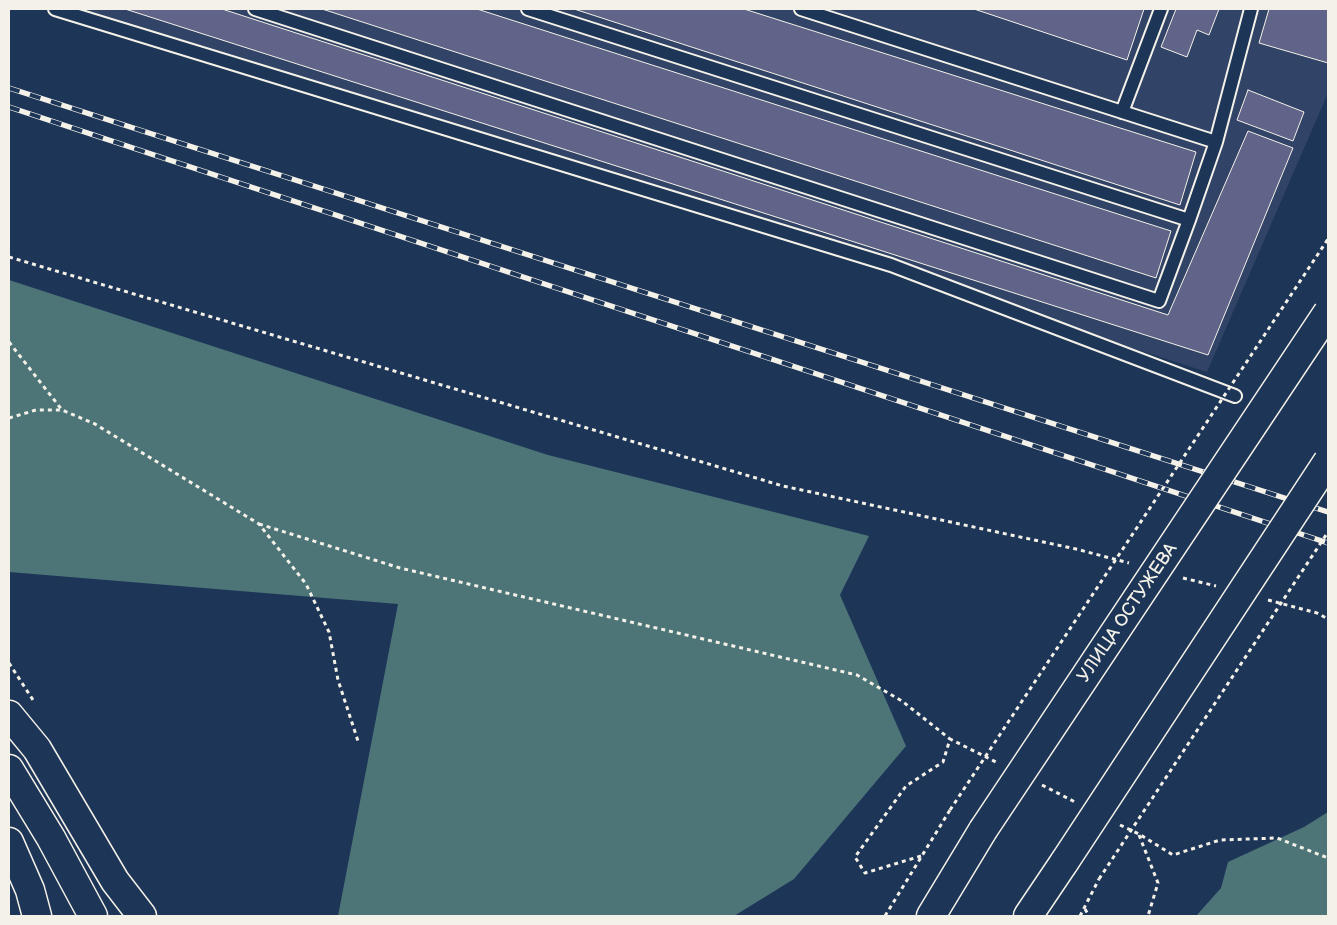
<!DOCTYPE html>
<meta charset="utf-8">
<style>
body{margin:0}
#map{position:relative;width:1337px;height:925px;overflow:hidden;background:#1d3557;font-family:"Balsamiq Sans",sans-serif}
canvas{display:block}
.frame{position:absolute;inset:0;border:10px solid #f4f1e8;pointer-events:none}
</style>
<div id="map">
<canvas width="1337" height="925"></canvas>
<div class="frame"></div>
</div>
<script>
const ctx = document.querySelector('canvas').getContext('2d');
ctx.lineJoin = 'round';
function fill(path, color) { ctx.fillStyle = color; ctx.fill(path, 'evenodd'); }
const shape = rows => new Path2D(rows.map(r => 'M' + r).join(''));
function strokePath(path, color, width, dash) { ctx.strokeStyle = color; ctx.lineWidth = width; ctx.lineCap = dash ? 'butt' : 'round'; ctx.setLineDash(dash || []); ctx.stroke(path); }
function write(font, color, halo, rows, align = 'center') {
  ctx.font = font + ' "Balsamiq Sans",sans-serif'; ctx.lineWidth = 4; ctx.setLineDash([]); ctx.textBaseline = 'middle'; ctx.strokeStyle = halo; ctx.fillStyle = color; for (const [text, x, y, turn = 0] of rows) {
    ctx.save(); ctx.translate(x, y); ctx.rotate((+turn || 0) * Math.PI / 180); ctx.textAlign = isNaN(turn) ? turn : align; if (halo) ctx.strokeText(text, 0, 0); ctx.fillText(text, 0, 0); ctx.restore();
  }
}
fill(shape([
 [71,9,1328,9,1328,93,1207,372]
]), '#314366');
fill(shape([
 [9,280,548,455,869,536,840,595,906,746,794,879,734,916,338,916,398,604,9,572],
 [1328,812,1328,916,1196,916,1221,888,1228,862,1304,827]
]), '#4d7578');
const building = shape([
 [125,9,222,9,1168,315,1248,131,1293,148,1208,355,125,9],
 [322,9,477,9,1171,231,1156,278,322,9],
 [574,9,744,9,1196,152,1180,205,574,9],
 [974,9,1144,9,1127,60,974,9],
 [1176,9,1219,9,1209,35,1197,30,1187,57,1161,47,1176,9],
 [1269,9,1328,9,1328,63,1259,43,1269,9],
 [1248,90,1304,112,1293,141,1237,120,1248,90]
]);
fill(building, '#606489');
strokePath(building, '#f4f1e8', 1);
const lane = shape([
 [55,9,891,265,1235,396],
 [255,9,1159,301,1189,220,1216,142,1251,9],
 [528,9,1189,220],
 [801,9,1216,142],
 [1122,112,1161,9]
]);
const secondary = shape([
 [9,715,37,749,115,881,142,916],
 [9,769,51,838,93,916],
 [9,842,30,890,37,916]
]);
const primary = shape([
 [931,916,983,830],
 [1028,916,1065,861]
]);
strokePath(lane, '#f4f1e8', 16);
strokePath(secondary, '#f4f1e8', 31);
strokePath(primary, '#f4f1e8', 31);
strokePath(shape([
 [9,257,783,486,1076,549,1129,563],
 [9,342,62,410],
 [9,418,36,410,62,410,95,424,259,524,306,584,329,632,338,680,358,741],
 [259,524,400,568,857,675,902,701,950,739],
 [1183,578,1216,586],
 [1268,600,1317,613,1328,619],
 [9,663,33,700],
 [1042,785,1075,802],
 [1120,825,1139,834,1173,855,1220,840,1277,838,1328,858],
 [1139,835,1158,883,1148,916],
 [921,856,865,873,855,857,906,786,943,762,950,739,996,762],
 [1085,909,1089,916],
 [885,916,950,810],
 [1080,916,1099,879]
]), '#f4f1e8', 3, [4, 4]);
strokePath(lane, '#1d3557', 12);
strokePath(secondary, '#1d3557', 28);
strokePath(primary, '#1d3557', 28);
const rail = shape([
 [9,88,1328,512],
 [9,107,1328,543]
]);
strokePath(rail, '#f4f1e8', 5.5);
strokePath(rail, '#1d3557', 4, [11]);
const primaryBridge = shape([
 [983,830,1328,312],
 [1065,861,1328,461]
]);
strokePath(primaryBridge, '#f4f1e8', 31, []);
strokePath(shape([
 [950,810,1328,239],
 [1099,879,1328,532]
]), '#f4f1e8', 3, [4, 4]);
strokePath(primaryBridge, '#1d3557', 28);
write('18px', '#f4f1e8', '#1d3557', [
 ["УЛИЦА ОСТУЖЕВА",1128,613,-56]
]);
</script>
